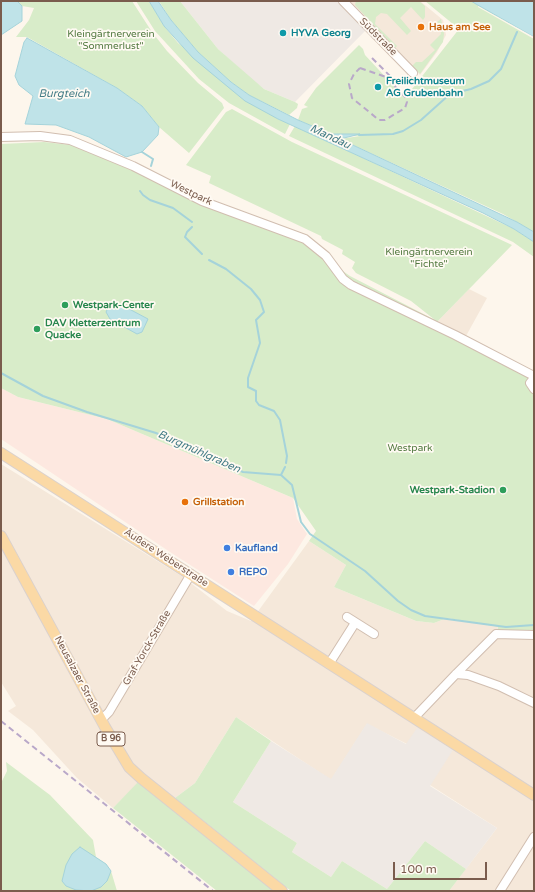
<!DOCTYPE html>
<meta charset="utf-8">
<style>
body{margin:0}
#map{position:relative;width:535px;height:892px;overflow:hidden;background:#fdf6ec;font-family:"Varela Round",sans-serif}
canvas{display:block}
.frame{position:absolute;inset:0;border:2px solid #7a5c4d;pointer-events:none}
.scale{position:absolute;left:393px;top:862px;width:94px;height:18px;box-sizing:border-box;border:2px solid #7a5c4d;border-top:0;padding-left:5px;font-size:12px;line-height:14px;white-space:nowrap;color:#7a5c4d;-webkit-text-stroke:3px #fffaf3;paint-order:stroke}
</style>
<div id="map">
<canvas width="535" height="892"></canvas>
<div class="frame"></div>
<div class="scale">100 m</div>
</div>
<script>
const ctx = document.querySelector('canvas').getContext('2d');
ctx.lineJoin = 'round';
function fill(path, color) { ctx.fillStyle = color; ctx.fill(path, 'evenodd'); }
const shape = rows => new Path2D(rows.map(r => 'M' + r).join(''));
function strokePath(path, color, width, dash) { ctx.strokeStyle = color; ctx.lineWidth = width; ctx.lineCap = dash ? 'butt' : 'round'; ctx.setLineDash(dash || []); ctx.stroke(path); }
function write(font, color, halo, rows, align = 'center') {
  ctx.font = font + ' "Varela Round",sans-serif'; ctx.lineWidth = 3.5; ctx.setLineDash([]); ctx.textBaseline = 'middle'; ctx.strokeStyle = halo; ctx.fillStyle = color; for (const [text, x, y, turn = 0] of rows) {
    ctx.save(); ctx.translate(x, y); ctx.rotate((+turn || 0) * Math.PI / 180); ctx.textAlign = isNaN(turn) ? turn : align; if (halo) ctx.strokeText(text, 0, 0); ctx.fillText(text, 0, 0); ctx.restore();
  }
}
fill(shape([
 [350,1,420,1,443,20,446,35,437,52,420,75],
 [469,289,487,298,466,336,437,322],
 [1,464,183,577,227,611,251,621,309,541,346,565,334,587,416,621,434,623,447,618,498,627,497,633,534,634,534,891,449,891,497,828,430,785,407,744,367,724,331,780,236,717,195,783,175,798,146,776,113,808,77,778,33,730,8,711,16,706,1,682]
]), '#f5e8da');
fill(shape([
 [1,388,18,397,107,419,293,498,297,519,307,534,288,564,254,606,170,552,1,439]
]), '#fde8e0');
fill(shape([
 [180,1,340,1,367,29,295,102,264,89,251,79,218,49],
 [367,723,406,744,417,728,453,750,430,786,497,828,466,869,425,841,387,889,342,861,331,877,292,852,297,843,233,802,271,741,331,779]
]), '#efe9e4');
fill(shape([
 [17,1,132,1,152,32,167,51,198,83,222,103,224,108,189,153,159,127,142,106,117,88,27,37,16,37,29,20,34,8,22,6],
 [136,1,149,1,164,26,178,43,278,119,290,124,285,134,229,103,199,79,155,31],
 [159,1,180,1,218,49,264,89,295,102,298,104,297,108,289,115,249,95,231,82,198,52,171,20],
 [356,1,419,1,425,6,425,17,423,20,411,7,400,18,411,31,407,35,387,14,381,13,376,17,375,24,397,46,395,48,355,5],
 [425,1,471,1,534,37,534,232,503,214,340,139,360,136,331,134,298,120,302,109,308,107,304,105,316,88,359,45,363,49,365,55,405,98,459,29],
 [441,19,444,34,443,42,420,74,412,66,416,62,422,62,435,50,430,45,441,34,440,27,437,22],
 [232,109,292,142,512,245,437,322,534,371,534,634,497,634,498,627,447,618,434,623,416,621,334,587,346,565,309,541,316,531,293,498,107,419,18,397,1,388,1,144,44,142,71,145,86,150,107,160,304,241,324,258,350,276,435,320,411,301,356,273,352,268,355,262,342,254,343,250,322,239,321,236,209,183,211,176,186,165,226,112],
 [295,126,514,229,534,242,534,257,513,242,289,136],
 [236,717,271,741,233,802,297,843,292,852,331,877,342,861,387,889,425,841,466,869,449,891,291,891,175,798,195,783],
 [6,762,50,795,93,840,96,857,106,864,111,871,117,891,1,891,1,783,7,771],
 [140,780,278,891,217,891,113,808]
]), '#d8ecc9');
const water = shape([
 [1,1,17,1,22,6,22,21,1,35,1,1],
 [149,1,158,1,171,20,198,52,231,82,249,95,298,120,331,134,360,134,340,139,517,222,534,232,534,242,514,229,483,213,278,119,245,101,193,58,164,26,149,1],
 [471,1,534,1,534,37,476,4,471,1],
 [27,38,117,88,142,106,159,127,158,135,142,152,126,157,89,137,56,125,25,124,33,96,19,85,15,76,24,42,27,38],
 [116,302,148,319,142,332,137,334,110,319,106,312,110,304,116,302],
 [80,847,106,864,111,871,107,881,101,887,91,891,76,890,66,886,62,881,66,865,72,854,80,847]
]);
fill(water, '#bfe3e8');
strokePath(water, '#a5d3da', 1);
fill(shape([
 [478,6,534,37,534,39,478,7]
]), '#fdf6ec');
strokePath(shape([
 [359,135,393,134,403,131,421,120,450,94,471,89,489,81,501,69,517,32],
 [142,152,153,159,151,166],
 [140,191,143,195,150,200,173,208,192,222],
 [192,227,187,232,185,237,202,254],
 [209,260,226,269,251,289,260,300,264,312,256,320,260,343,248,378,248,387,256,391,256,401,259,405,274,411,280,420,287,456,286,463],
 [1,373,43,396,87,412,156,433,243,472,281,475,292,485,301,522,310,534,365,571,398,601,411,610,425,616,506,627,534,625],
 [281,475,285,467]
]), '#a5d3da', 2);
const minor = shape([
 [343,1,413,73],
 [1,137,40,136,70,140,133,166,202,201,305,239,326,256,343,279,351,285,455,335,534,376],
 [534,378,530,383,534,389],
 [347,617,374,634],
 [329,664,355,623],
 [456,674,468,675,499,686,534,703],
 [414,718,456,674,496,634,534,635],
 [101,720,109,712,191,574],
 [500,891,534,837]
]);
const major = shape([
 [1,453,534,795],
 [1,536,105,727,129,767,141,778,282,891]
]);
strokePath(minor, '#d1beb0', 10);
strokePath(major, '#dad1cd', 12);
strokePath(minor, '#fff', 8);
strokePath(major, '#fbd9a5', 10);
strokePath(shape([
 [372,58,391,77],
 [360,68,386,77,406,98,407,102,405,108,385,120,379,120,352,98,349,84,354,74,360,68],
 [1,721,213,891]
]), '#b9a8c9', 2, [6, 4]);
for (const [x, y, r, color] of [
 [421,27,4,"#e8710a"],
 [283,33,4,"#0f9aa8"],
 [378,87,4,"#0f9aa8"],
 [65,305,4,"#2e9e5b"],
 [37,329,4,"#2e9e5b"],
 [503,490,4,"#2e9e5b"],
 [185,502,4,"#e8710a"],
 [227,548,4,"#3f7fe0"],
 [231,572,4,"#3f7fe0"]
]) { const dot = new Path2D(); dot.arc(x, y, r, 0, 2 * Math.PI); ctx.fillStyle = color; ctx.fill(dot); strokePath(dot, '#fffaf3', 1.5); }
for (const [x, y, w] of [
 [111,739,28]
]) { const box = new Path2D(); box.roundRect(x - w / 2, y - 7, w, 14, 3); ctx.fillStyle = '#fffaf3'; ctx.fill(box); strokePath(box, '#7a5c4d', 1); }
write('bold 9px', '#7a5c4d', null, [
 ["B 96",111,739]
]);
write('bold 10px', '#c56008', '#fffaf3', [
 ["Haus am See",429,27],
 ["Grillstation",193,502]
], 'left');
write('bold 10px', '#0d838f', '#fffaf3', [
 ["HYVA Georg",291,33],
 ["Freilichtmuseum",386,81],
 ["AG Grubenbahn",386,93]
], 'left');
write('10px', '#537a41', '#fffaf3', [
 ["Kleingärtnerverein",111,34],
 ["\"Sommerlust\"",111,46],
 ["Kleingärtnerverein",429,252],
 ["\"Fichte\"",429,264],
 ["Westpark",410,448]
]);
write('10px', '#7a5c4d', '#fffaf3', [
 ["Südstraße",378,37,45],
 ["Westpark",191,193,26],
 ["Äußere Weberstraße",166,558,33],
 ["Graf-Yorck-Straße",147,648,-60],
 ["Neusalzaer Straße",77,675,62]
]);
write('bold 10px', '#27864d', '#fffaf3', [
 ["Westpark-Center",73,305],
 ["DAV Kletterzentrum",45,323],
 ["Quacke",45,335],
 ["Westpark-Stadion",495,490,"right"]
], 'left');
write('bold 10px', '#366cbe', '#fffaf3', [
 ["Kaufland",235,548],
 ["REPO",239,572]
], 'left');
write('italic 11px', '#437c86', '#fffaf3', [
 ["Burgteich",64,94],
 ["Mandau",330,137,25],
 ["Burgmühlgraben",199,452,24]
]);
</script>
